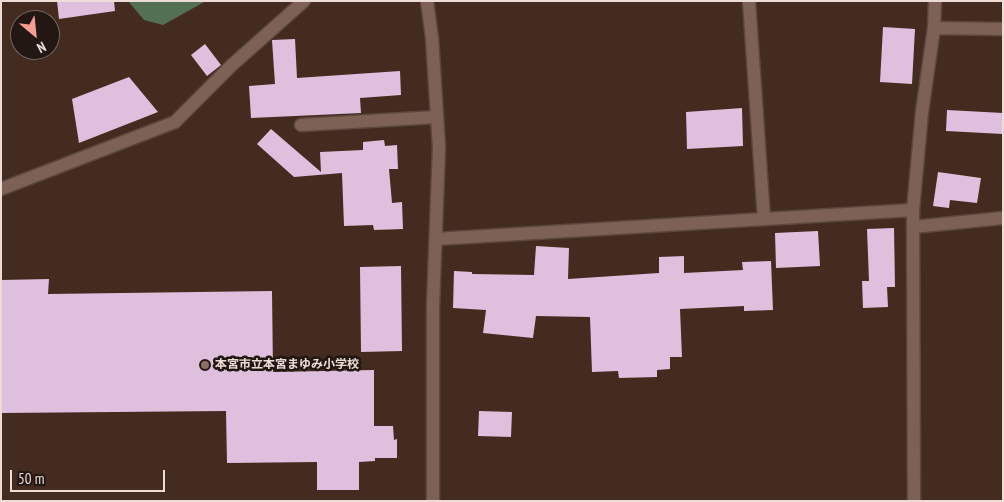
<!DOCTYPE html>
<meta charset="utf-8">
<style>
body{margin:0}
#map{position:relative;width:1004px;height:502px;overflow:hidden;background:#442b20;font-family:"PT Sans Narrow",sans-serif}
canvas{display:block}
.frame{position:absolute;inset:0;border:2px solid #ecdcd5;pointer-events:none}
.north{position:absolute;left:10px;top:10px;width:50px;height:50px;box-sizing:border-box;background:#221712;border:1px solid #736660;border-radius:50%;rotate:152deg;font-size:14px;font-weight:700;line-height:20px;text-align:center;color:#ecdcd5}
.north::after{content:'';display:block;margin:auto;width:18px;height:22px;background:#f59c93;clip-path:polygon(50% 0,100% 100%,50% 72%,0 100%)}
.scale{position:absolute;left:10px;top:470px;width:155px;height:22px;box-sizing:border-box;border:2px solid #ecdcd5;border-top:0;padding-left:6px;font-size:15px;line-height:18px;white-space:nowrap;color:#ecdcd5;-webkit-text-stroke:4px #221712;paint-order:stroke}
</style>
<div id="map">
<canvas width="1004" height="502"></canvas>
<div class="frame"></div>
<div class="north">N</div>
<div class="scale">50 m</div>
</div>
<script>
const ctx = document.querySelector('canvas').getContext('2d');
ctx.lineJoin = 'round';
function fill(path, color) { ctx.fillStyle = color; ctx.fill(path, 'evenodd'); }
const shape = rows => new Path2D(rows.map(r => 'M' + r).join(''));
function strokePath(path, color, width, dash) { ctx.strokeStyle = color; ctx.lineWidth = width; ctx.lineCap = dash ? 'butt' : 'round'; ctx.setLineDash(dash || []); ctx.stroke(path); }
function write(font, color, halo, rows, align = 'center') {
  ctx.font = font + ' "PT Sans Narrow","Noto Sans JP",sans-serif'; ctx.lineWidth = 5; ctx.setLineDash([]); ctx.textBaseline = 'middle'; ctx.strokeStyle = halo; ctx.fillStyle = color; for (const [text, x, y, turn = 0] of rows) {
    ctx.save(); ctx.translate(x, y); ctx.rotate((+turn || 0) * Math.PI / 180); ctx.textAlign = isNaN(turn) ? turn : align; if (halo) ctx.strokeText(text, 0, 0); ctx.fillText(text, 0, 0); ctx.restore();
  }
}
fill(shape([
 [128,1,206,1,163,25,144,20]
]), '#547054');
fill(shape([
 [57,1,114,1,115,11,59,19],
 [883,27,915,29,912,84,880,82],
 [295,39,297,78,400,71,401,95,360,98,361,113,251,118,249,86,275,84,272,40],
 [205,44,221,65,207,76,191,55],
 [129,77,158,112,79,143,72,99],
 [742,108,743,146,687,149,686,112],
 [947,110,1003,113,1003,134,946,131],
 [271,129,321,172,320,152,363,150,363,142,384,140,385,146,397,145,398,169,389,169,392,203,402,202,403,229,374,230,373,225,344,226,342,173,294,177,257,144],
 [938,172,981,178,977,203,950,200,949,208,933,206],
 [894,228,895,287,887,287,888,307,863,308,862,281,869,281,867,229],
 [818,231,820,266,776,268,775,233],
 [536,246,569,248,568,279,659,273,659,257,684,256,684,273,743,270,742,262,771,261,773,310,744,311,744,306,680,309,682,357,670,357,670,369,657,370,657,377,619,378,618,371,592,372,590,317,536,316,533,338,483,333,486,310,453,308,454,271,472,272,472,274,534,275],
 [401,266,402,351,361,352,360,267],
 [49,279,48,294,272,291,273,372,374,370,374,426,393,426,394,440,397,439,397,458,375,458,375,461,359,462,359,490,317,490,317,462,227,463,226,411,1,413,2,280],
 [479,411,512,412,511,437,478,436]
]), '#debfde');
const minor = shape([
 [749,1,764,219],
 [934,28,935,1],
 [175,122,232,65,304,1],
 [301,125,437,117],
 [913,227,1003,218],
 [436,239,913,210]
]);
const tertiary = shape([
 [427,1,432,38,439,147,433,306,433,501],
 [1,189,175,122],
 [914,501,913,210,922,112,934,28,1003,29]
]);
strokePath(minor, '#5c473e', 15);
strokePath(tertiary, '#5c473e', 15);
strokePath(minor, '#7d6154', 12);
strokePath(tertiary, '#7d6154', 12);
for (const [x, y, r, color] of [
 [205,365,5,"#8d6e63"]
]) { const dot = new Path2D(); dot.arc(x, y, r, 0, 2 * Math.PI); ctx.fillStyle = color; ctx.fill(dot); strokePath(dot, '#221712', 2); }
write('bold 12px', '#ecdcd5', '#221712', [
 ["本宮市立本宮まゆみ小学校",215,365]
], 'left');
</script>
